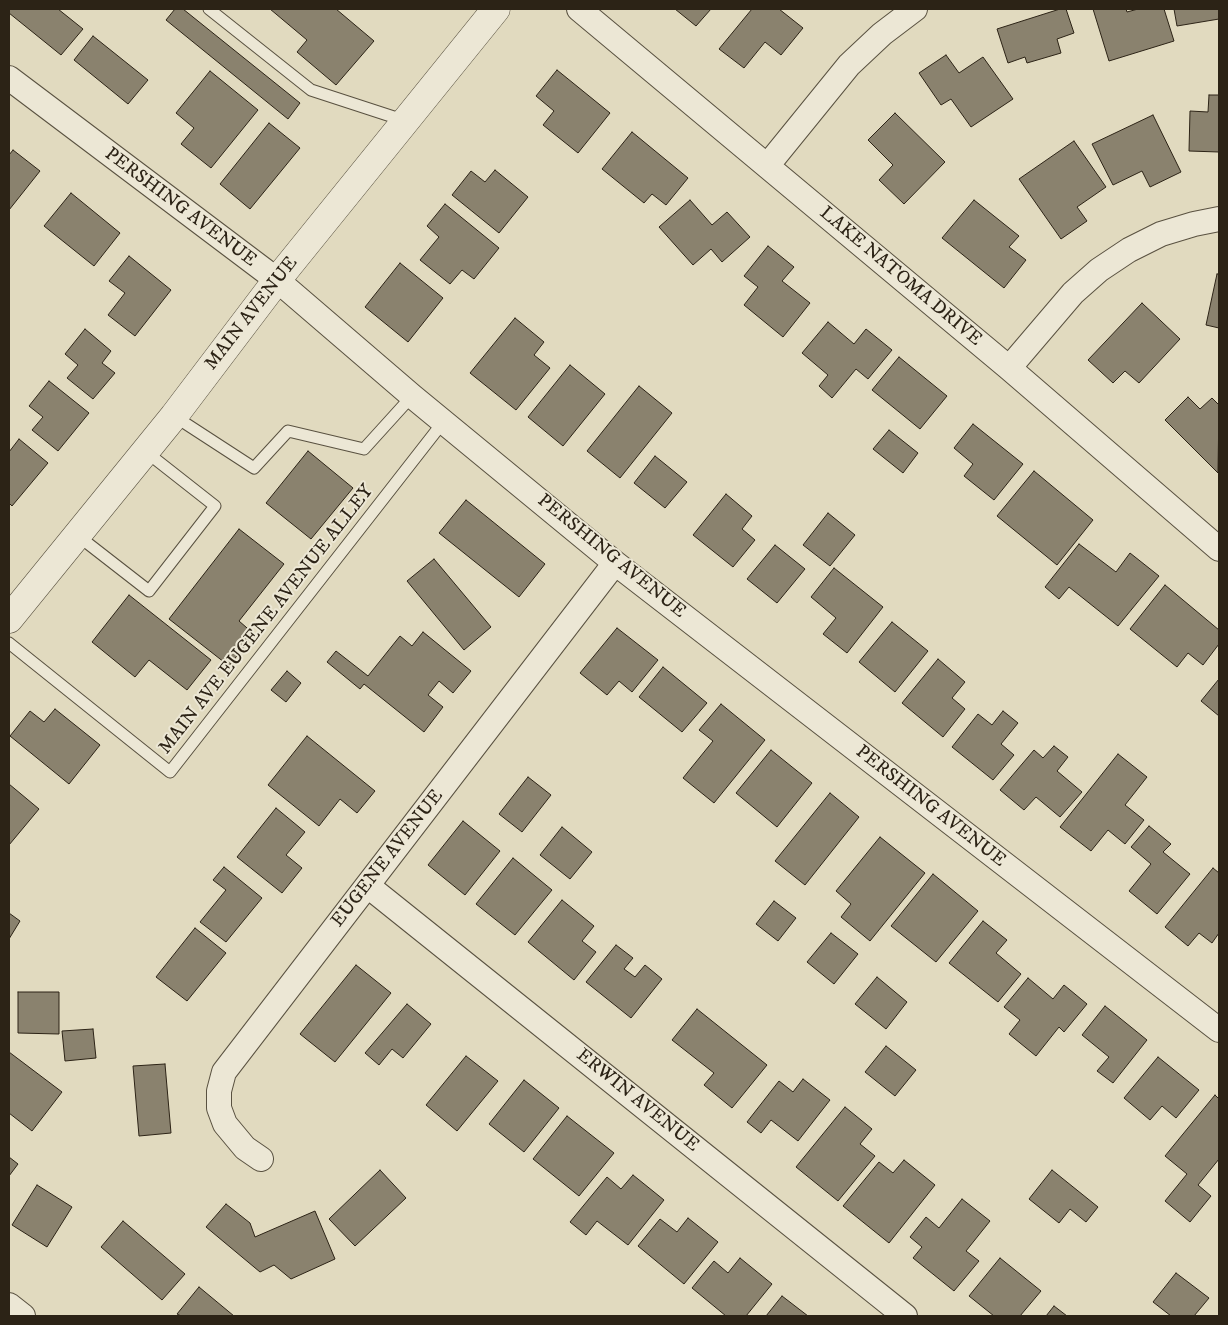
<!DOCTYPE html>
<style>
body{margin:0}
#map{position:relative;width:1228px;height:1325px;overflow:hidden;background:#e1dabf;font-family:"IM FELL DW Pica",serif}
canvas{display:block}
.frame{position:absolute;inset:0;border:10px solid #2c2316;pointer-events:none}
</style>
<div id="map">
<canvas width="1228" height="1325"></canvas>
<div class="frame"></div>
</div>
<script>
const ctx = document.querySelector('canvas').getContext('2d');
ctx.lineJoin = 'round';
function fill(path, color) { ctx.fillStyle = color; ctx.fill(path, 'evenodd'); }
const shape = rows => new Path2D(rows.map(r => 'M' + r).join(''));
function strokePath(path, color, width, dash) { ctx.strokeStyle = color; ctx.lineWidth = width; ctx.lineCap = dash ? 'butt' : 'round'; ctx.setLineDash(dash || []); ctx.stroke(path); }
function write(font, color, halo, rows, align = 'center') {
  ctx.font = font + ' "IM FELL DW Pica",serif'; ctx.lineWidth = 4; ctx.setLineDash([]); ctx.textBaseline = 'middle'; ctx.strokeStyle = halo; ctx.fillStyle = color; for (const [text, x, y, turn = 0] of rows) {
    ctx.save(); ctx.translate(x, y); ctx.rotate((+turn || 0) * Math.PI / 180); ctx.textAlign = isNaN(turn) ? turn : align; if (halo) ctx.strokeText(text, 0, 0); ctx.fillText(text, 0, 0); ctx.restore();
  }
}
const building = shape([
 [9,9,58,9,83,29,61,55,9,13,9,9],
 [175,9,183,9,300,103,288,119,166,20,175,9],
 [270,9,336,9,374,41,336,85,297,52,307,40,270,9],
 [675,9,711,9,696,26,675,9],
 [752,9,779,9,803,28,781,55,765,42,744,68,719,49,752,9],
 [1060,9,1066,9,1074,33,1057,39,1061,53,1027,63,1025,57,1008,63,997,29,1060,9],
 [1093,9,1126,9,1127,12,1138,9,1164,9,1174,41,1109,61,1093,9],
 [1174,9,1219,9,1219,19,1177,26,1174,9],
 [93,36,148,80,128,104,74,60,93,36],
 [946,55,959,73,983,57,1013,99,971,127,951,99,941,105,919,73,946,55],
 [557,70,610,113,578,153,543,125,554,111,536,96,557,70],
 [210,71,258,110,211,168,181,144,194,128,176,113,210,71],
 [1209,95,1219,95,1219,152,1189,151,1190,111,1208,112,1209,95],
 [895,113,945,162,904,204,879,180,893,165,868,140,895,113],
 [1153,115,1181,172,1150,187,1142,171,1113,185,1092,144,1153,115],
 [269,123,300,148,250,209,220,184,269,123],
 [632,132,688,178,666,205,652,194,644,203,602,169,632,132],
 [1074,141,1106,187,1077,207,1087,221,1061,239,1019,179,1074,141],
 [13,150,40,171,9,210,9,155,13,150],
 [495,170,528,197,499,233,452,195,471,171,485,182,495,170],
 [71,193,120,233,94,266,44,226,71,193],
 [690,200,712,225,727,212,750,237,722,262,711,249,693,265,659,227,690,200],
 [974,200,1019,236,1009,247,1026,260,1004,288,942,238,974,200],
 [445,204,499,248,474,279,462,270,450,284,420,260,439,237,427,226,445,204],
 [768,246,794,267,782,281,810,303,783,337,744,305,758,287,744,276,768,246],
 [129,256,171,290,135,336,108,315,125,293,109,281,129,256],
 [400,263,443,298,408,342,365,307,400,263],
 [1217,274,1219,274,1219,328,1206,325,1217,274],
 [1142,303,1180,339,1139,383,1125,371,1113,383,1088,360,1142,303],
 [515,318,544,342,534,355,550,368,516,410,470,373,515,318],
 [828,322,854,344,866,329,892,350,868,379,856,369,832,398,819,386,828,375,802,353,828,322],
 [85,329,111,351,102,363,115,373,93,399,67,378,78,365,65,354,85,329],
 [899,357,947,396,920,429,872,390,899,357],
 [570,365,605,394,563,446,528,417,570,365],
 [49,381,89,413,58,451,32,430,43,417,29,406,49,381],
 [639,386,672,413,620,478,587,451,639,386],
 [1188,397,1200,409,1212,398,1219,405,1218,473,1165,420,1188,397],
 [973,424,1023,464,994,500,964,476,973,464,954,448,973,424],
 [889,430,918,453,903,473,873,449,889,430],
 [19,439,48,463,12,506,9,503,9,452,19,439],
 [308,451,353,488,311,539,266,503,308,451],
 [655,456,687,482,665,508,634,483,655,456],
 [1034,471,1093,520,1057,565,997,516,1034,471],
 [726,494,752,516,742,529,755,540,733,567,693,535,726,494],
 [466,500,545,564,519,597,439,533,466,500],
 [828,513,855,535,830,566,803,545,828,513],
 [239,529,284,564,239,621,254,634,229,666,169,619,239,529],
 [1079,544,1116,572,1130,553,1159,576,1118,626,1069,587,1059,599,1045,587,1079,544],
 [775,545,805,569,777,603,747,579,775,545],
 [434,559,491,627,464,650,407,581,434,559],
 [834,568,883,607,847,653,823,634,836,618,811,597,834,568],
 [1165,585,1219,630,1219,644,1203,665,1188,653,1177,667,1130,629,1165,585],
 [129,595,211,660,187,690,149,660,135,677,92,642,129,595],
 [892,622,928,651,895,692,859,662,892,622],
 [617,628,658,660,632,692,619,681,607,695,580,673,617,628],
 [423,632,471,671,453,693,439,681,428,695,443,707,424,732,364,684,360,689,327,662,336,651,368,676,400,636,412,646,423,632],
 [938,659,965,682,952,698,965,709,943,737,902,703,938,659],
 [663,667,707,703,682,732,639,697,663,667],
 [287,671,301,683,286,702,271,690,287,671],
 [1219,679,1219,716,1201,701,1219,679],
 [721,704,765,740,714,803,683,778,713,741,699,730,721,704],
 [55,709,100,745,69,784,10,736,30,711,44,722,55,709],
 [1003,711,1018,723,1001,744,1014,755,993,780,952,747,978,714,992,725,1003,711],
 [307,736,375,791,357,813,340,799,319,826,268,785,307,736],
 [1054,746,1068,757,1057,771,1082,792,1060,817,1036,797,1024,810,1000,790,1034,750,1043,758,1054,746],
 [771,750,812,783,777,827,736,793,771,750],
 [1118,754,1147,777,1125,805,1144,820,1125,844,1108,830,1091,851,1060,827,1118,754],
 [528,777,551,795,522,832,499,814,528,777],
 [9,784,39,809,9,845,9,784],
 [830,793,859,817,805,885,775,861,830,793],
 [276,808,305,832,286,855,302,868,282,893,237,857,276,808],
 [463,821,500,851,465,895,428,865,463,821],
 [1149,826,1171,844,1163,852,1190,874,1157,914,1129,891,1151,864,1131,847,1149,826],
 [562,827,592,852,570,879,540,855,562,827],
 [880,837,925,873,870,941,841,917,851,904,836,891,880,837],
 [513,858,552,890,515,935,476,904,513,858],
 [224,867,262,898,226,942,200,922,226,890,213,880,224,867],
 [1213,868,1219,873,1219,933,1212,943,1199,933,1188,946,1165,927,1213,868],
 [933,874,978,911,936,962,891,926,933,874],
 [562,900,594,926,582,941,596,952,574,980,528,942,562,900],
 [774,901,796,918,778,941,756,924,774,901],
 [9,913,20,921,9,939,9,913],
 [983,921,1007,940,996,953,1021,974,998,1002,949,963,983,921],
 [195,928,226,953,187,1001,156,977,195,928],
 [831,933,858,954,834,984,807,962,831,933],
 [616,945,633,958,624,969,635,977,645,965,662,979,631,1018,586,982,616,945],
 [356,965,391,993,335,1062,300,1034,356,965],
 [877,977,907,1002,886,1029,855,1004,877,977],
 [1028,978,1053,999,1064,985,1087,1004,1064,1032,1059,1027,1036,1056,1009,1034,1020,1020,1004,1007,1028,978],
 [18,992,59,992,59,1034,18,1033,18,992],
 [407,1004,431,1024,403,1058,392,1049,379,1065,365,1053,407,1004],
 [1105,1006,1147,1040,1113,1083,1097,1071,1109,1057,1082,1035,1105,1006],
 [697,1009,767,1065,732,1108,704,1085,714,1073,672,1040,697,1009],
 [93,1029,96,1058,65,1061,62,1031,93,1029],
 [886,1046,916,1070,895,1096,865,1072,886,1046],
 [9,1052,62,1092,32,1131,9,1113,9,1052],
 [466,1056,498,1081,457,1131,426,1105,466,1056],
 [1158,1057,1199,1090,1176,1118,1162,1106,1150,1120,1124,1098,1158,1057],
 [165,1064,171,1133,139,1136,133,1066,165,1064],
 [803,1079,830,1100,798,1141,771,1120,761,1133,747,1122,779,1081,793,1092,803,1079],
 [524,1080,559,1108,524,1152,489,1124,524,1080],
 [1215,1095,1219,1099,1219,1159,1198,1185,1211,1196,1190,1222,1165,1201,1187,1174,1165,1156,1215,1095],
 [845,1107,872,1129,860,1144,875,1156,838,1201,796,1167,845,1107],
 [567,1116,614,1153,579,1196,533,1159,567,1116],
 [9,1157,18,1164,9,1176,9,1157],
 [904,1160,935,1185,889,1243,843,1206,879,1162,893,1173,904,1160],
 [380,1170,406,1198,355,1246,329,1219,380,1170],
 [1052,1170,1098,1207,1086,1222,1070,1209,1059,1223,1029,1199,1052,1170],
 [633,1175,664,1200,628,1245,597,1221,586,1235,570,1222,607,1177,621,1189,633,1175],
 [37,1185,72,1207,47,1247,12,1225,37,1185],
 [962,1199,990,1221,966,1251,979,1261,954,1291,913,1258,922,1247,910,1237,926,1217,939,1228,962,1199],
 [226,1204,250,1223,255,1237,315,1211,335,1259,291,1279,274,1265,260,1272,206,1227,226,1204],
 [688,1218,718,1242,684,1284,638,1246,660,1219,677,1232,688,1218],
 [123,1221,185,1274,162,1300,101,1247,123,1221],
 [740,1258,772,1284,746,1316,726,1316,692,1288,714,1261,728,1273,740,1258],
 [1000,1258,1041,1291,1020,1316,994,1316,969,1296,1000,1258],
 [1176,1273,1209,1298,1194,1316,1171,1316,1153,1302,1176,1273],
 [199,1287,234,1316,181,1316,177,1314,199,1287],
 [782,1296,808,1316,766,1316,782,1296],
 [1054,1306,1067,1316,1046,1316,1054,1306]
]);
fill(building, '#8a826e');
strokePath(building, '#2c2316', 1);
const service = shape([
 [209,9,311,90,406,121],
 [174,416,254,468,288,431,364,449,412,396],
 [77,535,149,591,215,506,145,451],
 [9,643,170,772,444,421]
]);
const minor = shape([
 [579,9,1009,368,1219,549],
 [9,78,277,280,412,396,615,563,1219,1030],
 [767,166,849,65,882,34,915,9],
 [1009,368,1073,293,1099,270,1129,250,1161,234,1194,224,1219,219],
 [368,886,905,1316],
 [261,1159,245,1148,225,1124,219,1108,219,1091,224,1072,615,563],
 [9,1305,23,1316]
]);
const tertiary = shape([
 [9,619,174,416,277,280,496,9]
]);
strokePath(service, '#595140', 13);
strokePath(minor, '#595140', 26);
strokePath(tertiary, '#595140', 29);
strokePath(service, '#ece7d5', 11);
strokePath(minor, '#ece7d5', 24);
strokePath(tertiary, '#ece7d5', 28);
write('19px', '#2c2316', '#ece7d5', [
 ["PERSHING AVENUE",180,208,37],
 ["LAKE NATOMA DRIVE",900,277,40],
 ["MAIN AVENUE",252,314,-52],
 ["PERSHING AVENUE",611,557,39],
 ["MAIN AVE EUGENE AVENUE ALLEY",267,620,-52],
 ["PERSHING AVENUE",930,807,38],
 ["EUGENE AVENUE",388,859,-52],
 ["ERWIN AVENUE",637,1101,39]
]);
</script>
